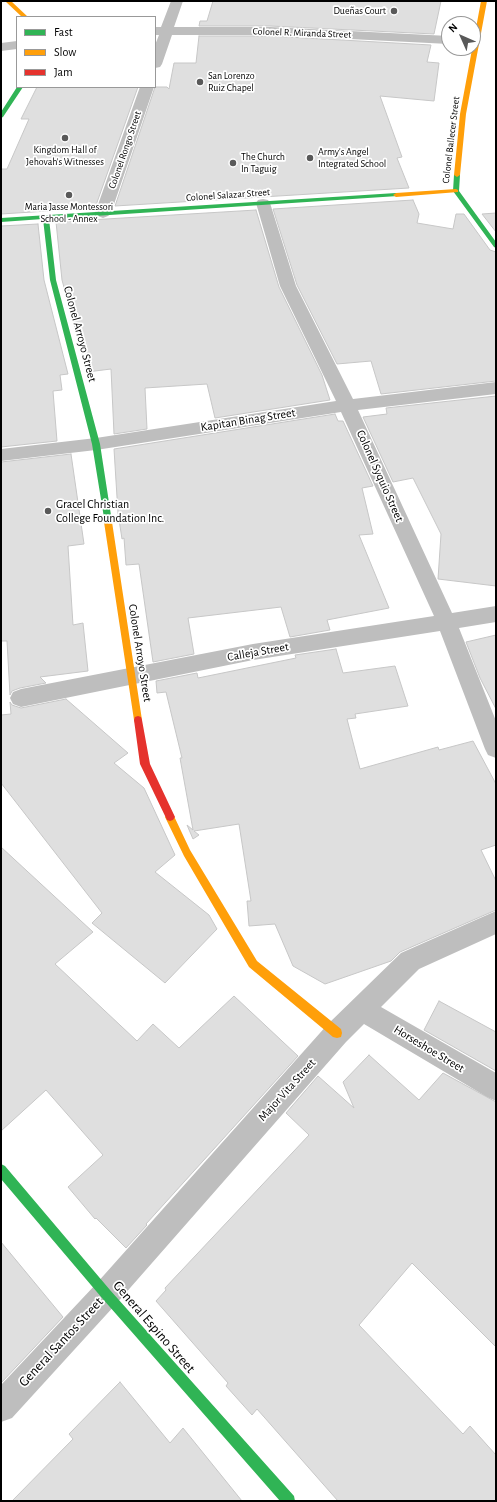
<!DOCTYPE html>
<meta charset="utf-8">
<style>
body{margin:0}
#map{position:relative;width:497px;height:1502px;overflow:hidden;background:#fff;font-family:"Alegreya Sans",sans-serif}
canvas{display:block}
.frame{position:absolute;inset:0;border:2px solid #000;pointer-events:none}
.legend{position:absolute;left:16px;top:16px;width:140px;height:72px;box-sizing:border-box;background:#fff;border:1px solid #999;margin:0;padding:5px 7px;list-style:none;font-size:12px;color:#000}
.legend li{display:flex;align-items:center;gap:8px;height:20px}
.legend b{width:20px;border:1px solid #999}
.north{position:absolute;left:441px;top:16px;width:40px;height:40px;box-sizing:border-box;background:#fff;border:1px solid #999;border-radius:50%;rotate:315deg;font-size:11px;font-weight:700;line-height:16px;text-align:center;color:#000}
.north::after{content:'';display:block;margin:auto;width:14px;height:18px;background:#595959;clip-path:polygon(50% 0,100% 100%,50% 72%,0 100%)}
</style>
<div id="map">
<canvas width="497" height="1502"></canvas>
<div class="frame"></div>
<ul class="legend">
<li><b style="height:5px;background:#30b455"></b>Fast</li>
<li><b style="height:5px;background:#ff9f0a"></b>Slow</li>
<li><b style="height:5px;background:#e5322d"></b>Jam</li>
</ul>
<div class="north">N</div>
</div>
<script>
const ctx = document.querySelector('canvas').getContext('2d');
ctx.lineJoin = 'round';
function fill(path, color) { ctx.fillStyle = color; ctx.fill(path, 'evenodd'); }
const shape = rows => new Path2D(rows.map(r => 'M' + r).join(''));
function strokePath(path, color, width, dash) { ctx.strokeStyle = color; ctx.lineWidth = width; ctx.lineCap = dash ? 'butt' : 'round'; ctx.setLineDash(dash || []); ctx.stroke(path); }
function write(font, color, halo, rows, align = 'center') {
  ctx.font = font + ' "Alegreya Sans",sans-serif'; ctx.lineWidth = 3.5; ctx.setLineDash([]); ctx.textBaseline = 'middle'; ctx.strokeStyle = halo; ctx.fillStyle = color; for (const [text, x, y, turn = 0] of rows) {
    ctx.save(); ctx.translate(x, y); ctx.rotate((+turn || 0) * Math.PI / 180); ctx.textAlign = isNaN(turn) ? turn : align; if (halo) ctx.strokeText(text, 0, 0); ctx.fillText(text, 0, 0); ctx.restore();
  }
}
const building = shape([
 [213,1,441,1,434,34,270,26,199,26,200,21,207,21,213,1],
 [199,36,270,36,431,45,427,62,439,63,434,101,380,96,402,157,397,158,409,188,115,206,155,87,167,87,169,89,174,63,196,63,199,36],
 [37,87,138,87,95,208,1,214,1,169,7,169,29,119,21,119,37,87],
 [413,200,419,214,417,223,453,229,456,214,464,214,490,250,496,252,496,381,381,394,371,361,337,364,297,285,273,209,413,200],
 [256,210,279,287,322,375,330,400,215,418,207,384,145,388,147,429,114,434,111,369,87,372,62,280,56,222,256,210],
 [496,213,496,232,482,214,496,213],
 [38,224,44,280,68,374,60,375,62,390,53,391,57,441,1,447,1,226,38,224],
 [496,396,496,586,438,579,441,534,413,478,393,482,363,417,387,414,386,408,496,396],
 [335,414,338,421,343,421,373,486,362,488,373,534,359,535,389,608,327,620,330,630,290,637,281,607,188,618,194,654,153,662,139,564,126,565,124,538,122,539,118,513,114,449,335,414],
 [71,454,84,544,68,546,73,625,83,623,88,671,40,677,46,683,20,688,12,691,10,695,7,641,1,641,1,462,71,454],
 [496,635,496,709,480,678,466,642,496,635],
 [336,649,343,673,395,666,408,706,355,714,356,718,347,719,360,769,438,747,439,750,473,741,496,784,496,845,481,850,496,881,496,910,400,952,391,961,325,984,293,966,275,924,249,926,247,901,251,901,239,824,194,831,199,835,193,839,187,825,193,830,180,758,182,758,166,692,157,693,156,681,197,673,198,678,296,658,295,655,336,649],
 [66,699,128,753,114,763,144,788,175,855,155,872,209,915,217,929,165,983,92,923,102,913,1,783,1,715,11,714,10,702,12,705,21,708,66,699],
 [1,847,93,932,55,964,137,1041,153,1024,179,1048,234,996,298,1056,146,1224,147,1225,126,1248,96,1218,95,1219,68,1187,103,1155,46,1090,1,1131,1,847],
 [439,1001,496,1032,496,1071,424,1030,439,1001],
 [369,1055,419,1100,443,1073,496,1102,496,1347,412,1263,359,1325,463,1434,470,1426,496,1455,496,1501,338,1501,257,1409,252,1415,226,1386,228,1383,156,1301,166,1290,165,1288,309,1135,286,1113,318,1076,354,1108,343,1082,369,1055],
 [1,1242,63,1317,1,1383,1,1242],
 [120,1382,170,1443,183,1428,242,1501,12,1501,73,1439,69,1434,120,1382]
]);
fill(building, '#dfdfdf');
strokePath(building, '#c7c7c7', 1);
fill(shape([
 [171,1,183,1,174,27,270,27,449,36,449,44,270,35,172,35,162,64,160,67,155,68,155,45,159,35,155,35,155,27,161,27,171,1],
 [17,41,17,49,1,51,1,43,17,41],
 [140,87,154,87,111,213,108,216,103,218,98,216,95,213,140,87],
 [263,199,268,200,270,203,296,286,353,399,496,382,496,394,358,410,452,613,496,606,496,622,459,628,496,721,496,758,488,755,485,749,440,631,253,660,21,707,13,704,10,698,13,692,21,689,253,644,434,616,341,412,96,450,1,461,1,449,96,438,336,401,280,286,256,203,258,200,263,199],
 [496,911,496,934,419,969,381,1007,496,1073,496,1101,487,1097,364,1024,346,1042,116,1304,12,1418,1,1422,1,1385,96,1284,328,1024,401,953,496,911]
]), '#bebebe');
fill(shape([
 [17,87,23,87,3,117,1,118,1,112,17,87],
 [457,173,460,175,459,191,496,242,496,248,494,247,453,191,454,175,457,173],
 [396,193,399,195,398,196,49,219,56,280,100,444,112,522,111,524,105,524,92,444,50,280,43,219,1,222,1,218,396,193],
 [1,1164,5,1166,110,1290,294,1496,295,1501,280,1501,102,1298,1,1179,1,1164]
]), '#30b455');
fill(shape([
 [5,1,11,1,28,17,22,17,5,1],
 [481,1,487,1,466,114,460,175,457,177,454,175,460,114,481,1],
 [456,189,458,190,458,192,396,197,393,195,396,193,456,189],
 [108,519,112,522,142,720,141,723,138,724,135,723,134,720,104,522,108,519],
 [170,813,173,814,190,850,257,961,341,1029,342,1033,341,1037,337,1038,333,1037,249,967,184,856,165,817,167,814,170,813]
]), '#ff9f0a');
fill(shape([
 [138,716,141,717,142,720,150,764,175,817,173,820,170,821,167,820,140,764,134,720,135,717,138,716]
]), '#e5322d');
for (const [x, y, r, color] of [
 [394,11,4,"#595959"],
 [200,82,4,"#595959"],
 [65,138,4,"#595959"],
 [310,158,4,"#595959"],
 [233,163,4,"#595959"],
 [69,195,4,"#595959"],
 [48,511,4,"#595959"]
]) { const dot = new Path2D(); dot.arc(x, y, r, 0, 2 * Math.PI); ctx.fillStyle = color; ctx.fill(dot); strokePath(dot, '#fff', 1.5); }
write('10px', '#000', '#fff', [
 ["Dueñas Court",386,11,"right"],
 ["San Lorenzo",208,76],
 ["Ruiz Chapel",208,88],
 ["Kingdom Hall of",65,150,"center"],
 ["Jehovah's Witnesses",65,162,"center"],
 ["Army's Angel",318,152],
 ["Integrated School",318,164],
 ["The Church",241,157],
 ["In Taguig",241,169],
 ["Maria Jasse Montessori",69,207,"center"],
 ["School - Annex",69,219,"center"]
], 'left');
write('10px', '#000', '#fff', [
 ["Colonel R. Miranda Street",302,33,2],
 ["Colonel Ballecer Street",451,140,-83],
 ["Colonel Rongo Street",125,150,-71],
 ["Colonel Salazar Street",228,195,-4]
]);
write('12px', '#000', '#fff', [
 ["Colonel Arroyo Street",80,334,75],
 ["Kapitan Binag Street",248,420,-9],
 ["Colonel Syquio Street",380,476,66],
 ["Calleja Street",258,652,-10],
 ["Colonel Arroyo Street",140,653,81],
 ["Horseshoe Street",429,1049,31],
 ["Major Vita Street",287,1090,-48]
]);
write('12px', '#000', '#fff', [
 ["Gracel Christian",56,504],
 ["College Foundation Inc.",56,518]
], 'left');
write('14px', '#000', '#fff', [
 ["General Espino Street",154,1327,49],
 ["General Santos Street",61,1342,-47]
]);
</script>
